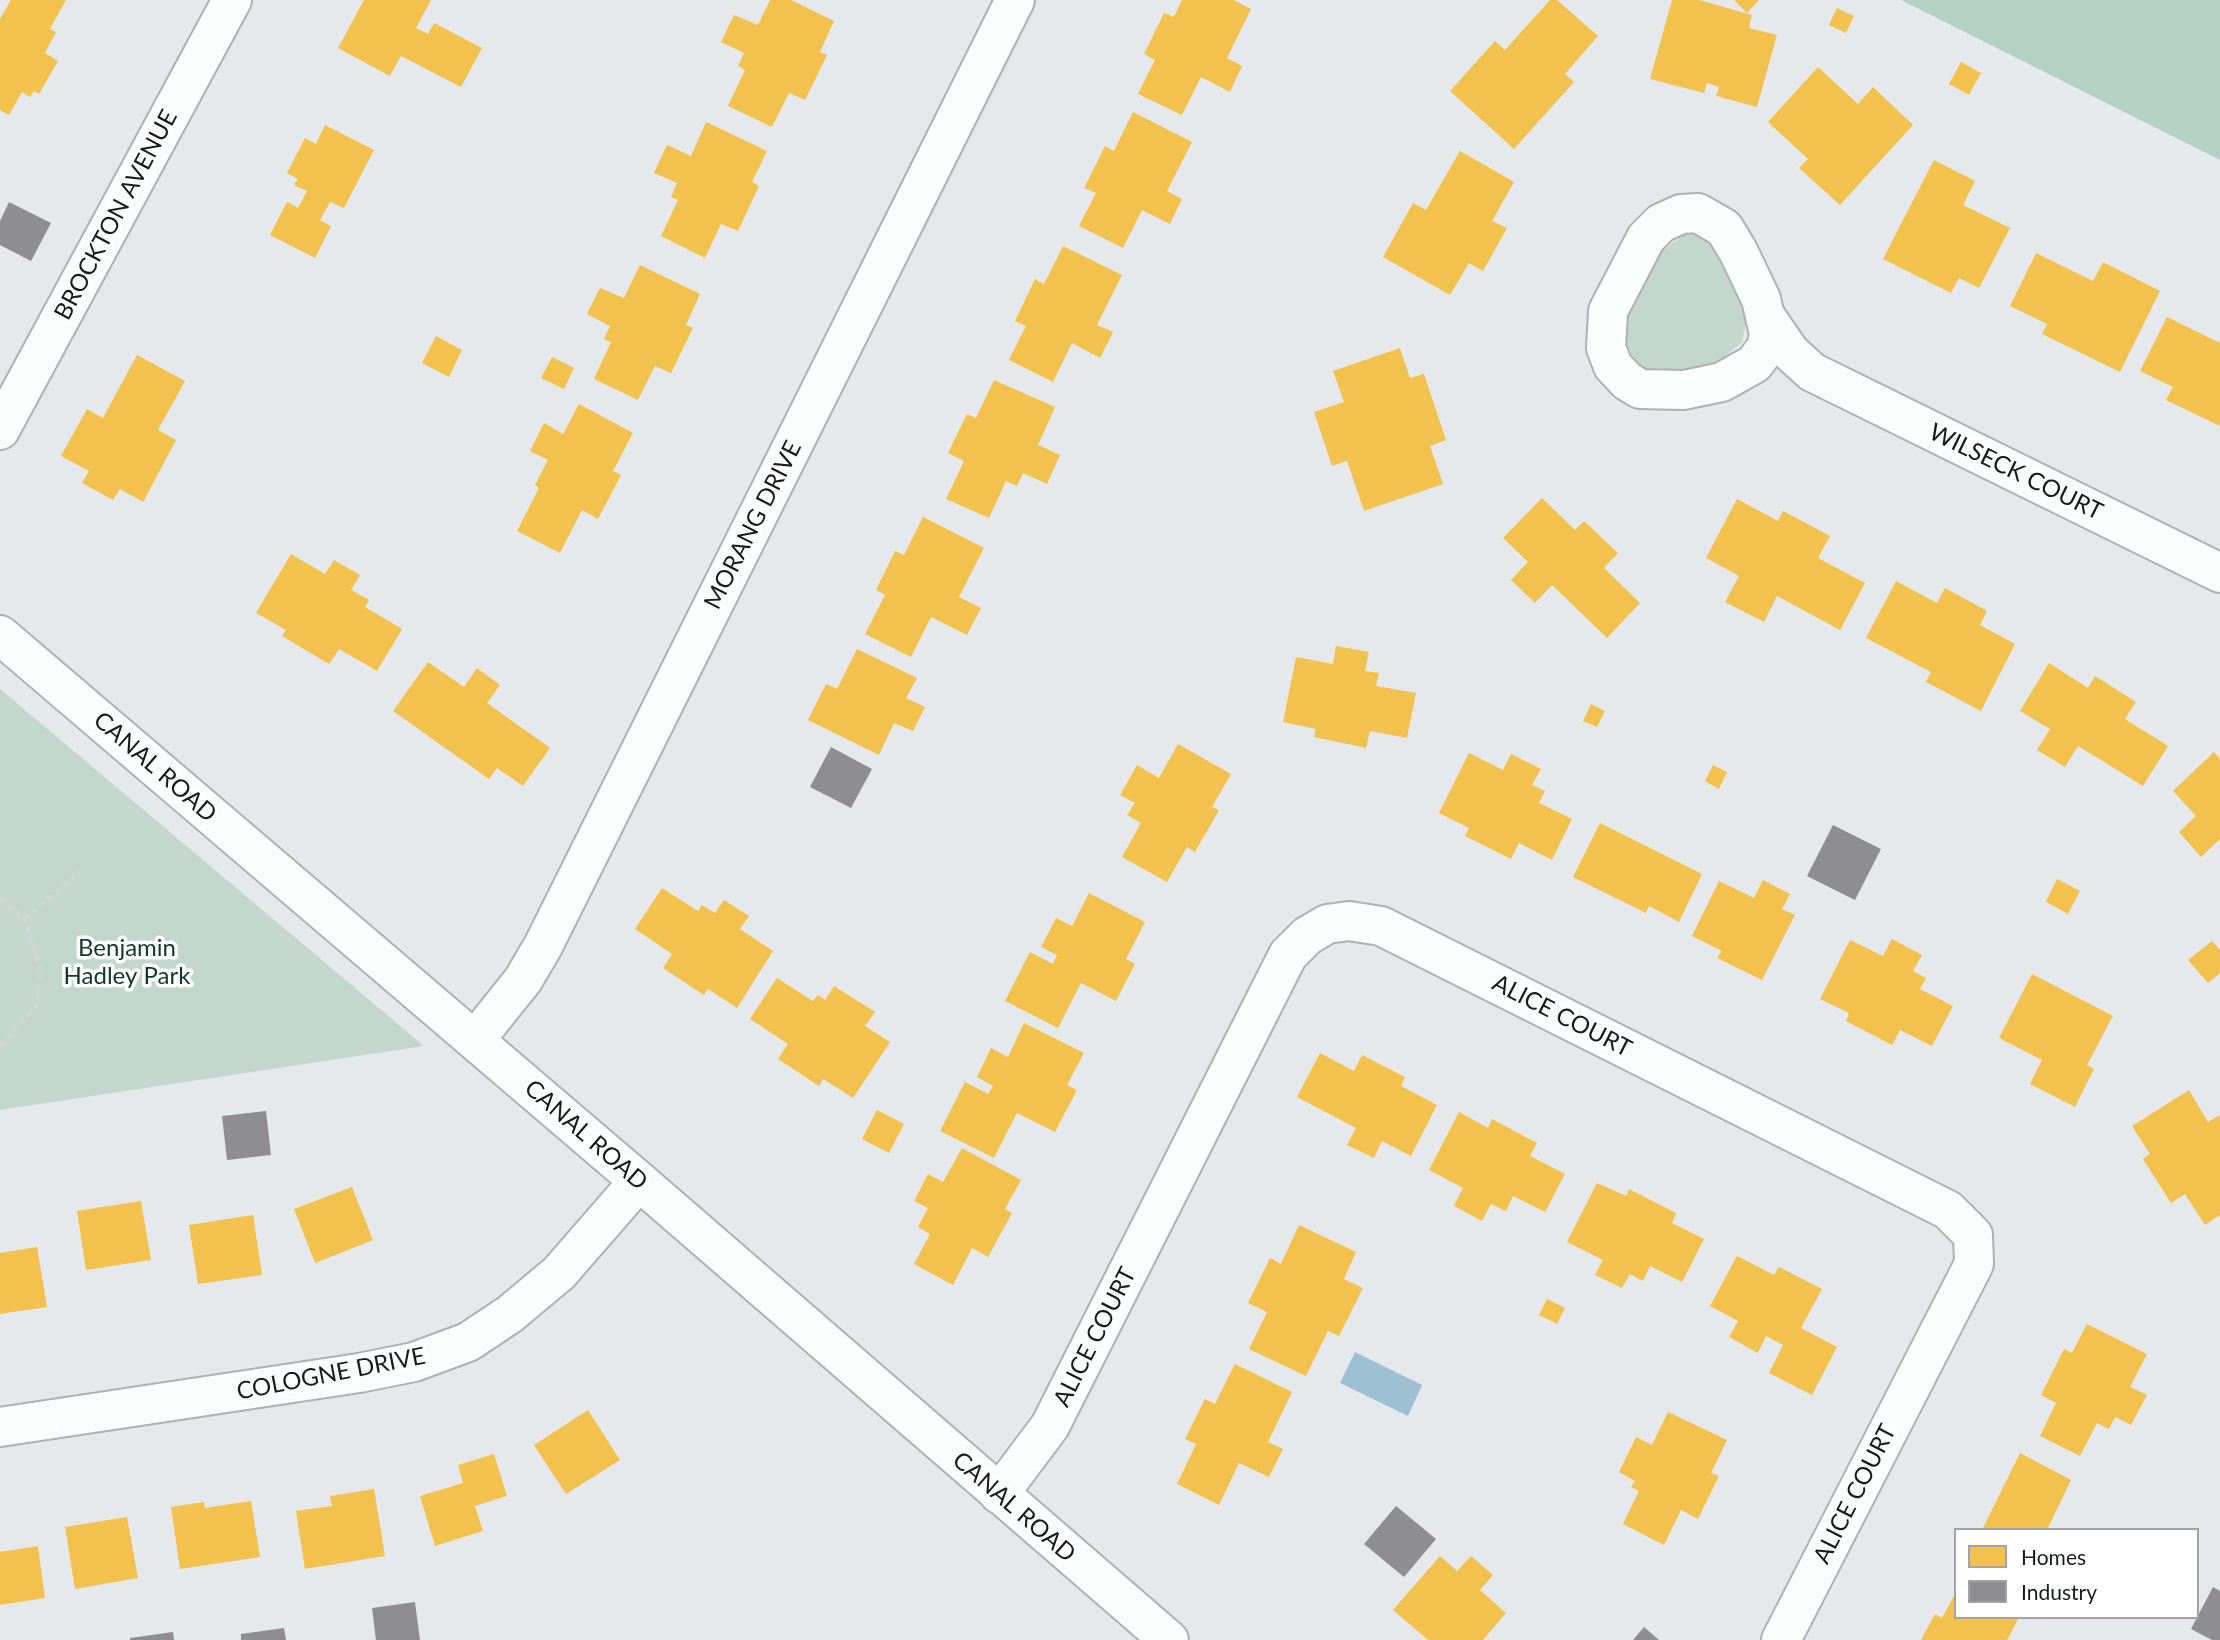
<!DOCTYPE html>
<style>
body{margin:0}
#map{position:relative;width:2220px;height:1640px;overflow:hidden;background:#e6e9ec;font-family:Lato,sans-serif}
canvas{display:block}
.legend{position:absolute;left:1954px;top:1528px;width:245px;height:91px;box-sizing:border-box;background:#fff;border:2px solid #a3a3a5;margin:0;padding:9px 12px;list-style:none;font-size:21px;color:#181a1d}
.legend li{display:flex;align-items:center;gap:14px;height:35px}
.legend b{width:35px;border:2px solid #a3a3a5}
</style>
<div id="map">
<canvas width="2220" height="1640"></canvas>
<ul class="legend">
<li><b style="height:19px;background:#f2c14e"></b>Homes</li>
<li><b style="height:19px;background:#8d8d92"></b>Industry</li>
</ul>
</div>
<script>
const ctx = document.querySelector('canvas').getContext('2d');
ctx.lineJoin = 'round';
function fill(path, color) { ctx.fillStyle = color; ctx.fill(path, 'evenodd'); }
const shape = rows => new Path2D(rows.map(r => 'M' + r).join(''));
function strokePath(path, color, width, dash) { ctx.strokeStyle = color; ctx.lineWidth = width; ctx.lineCap = dash ? 'butt' : 'round'; ctx.setLineDash(dash || []); ctx.stroke(path); }
function write(font, color, halo, rows, align = 'center') {
  ctx.font = font + ' Lato,sans-serif'; ctx.lineWidth = 7; ctx.setLineDash([]); ctx.textBaseline = 'middle'; ctx.strokeStyle = halo; ctx.fillStyle = color; for (const [text, x, y, turn = 0] of rows) {
    ctx.save(); ctx.translate(x, y); ctx.rotate((+turn || 0) * Math.PI / 180); ctx.textAlign = isNaN(turn) ? turn : align; if (halo) ctx.strokeText(text, 0, 0); ctx.fillText(text, 0, 0); ctx.restore();
  }
}
fill(shape([
 [1685,234,1697,234,1711,241,1721,257,1742,304,1746,325,1742,342,1713,367,1650,371,1636,362,1627,347,1624,328,1629,306,1663,250],
 [0,689,424,1046,0,1110]
]), '#c4d7cf');
fill(shape([
 [1901,0,2220,0,2220,160]
]), '#b5d0c4');
fill(shape([
 [1355,1352,1422,1385,1408,1416,1340,1383]
]), '#9fc0d3');
fill(shape([
 [11,0,66,0,50,29,56,32,45,53,58,61,39,94,34,91,30,97,22,92,9,115,0,110,0,19],
 [364,0,431,0,416,28,428,34,434,23,482,48,461,87,401,56,390,76,338,48],
 [770,0,791,0,834,21,820,52,827,55,805,100,789,93,772,127,728,106,745,70,738,66,744,53,721,42,734,15,758,25],
 [1182,0,1234,0,1251,9,1227,58,1242,66,1230,92,1201,77,1182,115,1138,94,1155,60,1144,54,1164,13,1174,17],
 [1550,0,1557,0,1598,36,1565,74,1574,82,1514,149,1450,91,1495,41,1505,50],
 [1672,0,1699,0,1752,15,1749,28,1777,35,1757,107,1716,96,1719,87,1707,83,1704,93,1650,79],
 [1734,0,1759,0,1747,13],
 [1837,8,1854,16,1846,33,1829,25],
 [1961,62,1981,73,1969,95,1949,84],
 [1818,67,1858,104,1873,87,1913,125,1840,205,1799,168,1808,159,1768,122],
 [1133,112,1192,142,1167,191,1182,199,1170,224,1142,210,1123,248,1079,226,1096,193,1084,188,1105,146,1114,151],
 [706,122,767,151,752,182,759,186,738,231,721,224,705,258,661,236,678,200,671,197,677,183,654,173,667,145,691,156],
 [325,125,374,150,344,208,330,202,320,220,331,226,315,258,270,235,287,202,298,208,307,191,294,185,298,179,287,173,305,138,316,144],
 [1460,151,1514,182,1492,221,1507,228,1483,271,1469,263,1450,295,1383,257,1413,203,1426,210],
 [1934,160,1975,181,1963,205,2010,228,1979,288,1959,278,1951,293,1883,259],
 [1063,246,1122,275,1097,325,1113,332,1100,358,1072,343,1053,382,1009,360,1026,326,1015,321,1035,279,1044,284],
 [2036,253,2093,281,2103,262,2160,291,2120,372,2042,334,2047,324,2010,306],
 [640,265,700,294,686,325,693,328,671,373,655,366,638,400,594,379,611,342,604,339,610,326,587,314,600,288,624,298],
 [2167,317,2220,343,2220,426,2166,400,2173,387,2140,371],
 [436,336,462,350,449,377,422,363],
 [1400,348,1410,378,1424,374,1446,440,1430,446,1443,484,1364,511,1347,461,1332,466,1314,412,1344,402,1333,371],
 [137,355,185,381,158,430,176,440,143,502,120,489,113,500,82,483,89,471,61,456,87,409,103,418],
 [552,357,574,368,564,389,541,378],
 [994,380,1055,407,1038,445,1060,455,1047,484,1023,473,1017,486,1006,481,989,518,946,499,964,461,948,453,967,414,976,418],
 [579,404,633,433,613,471,621,475,598,519,582,510,560,553,517,531,539,488,535,485,548,460,530,451,544,423,563,434],
 [1542,498,1575,530,1584,521,1618,553,1604,568,1640,603,1607,638,1552,585,1535,603,1511,580,1528,562,1503,538],
 [1737,499,1778,521,1783,511,1830,536,1818,558,1865,583,1840,630,1777,596,1764,622,1725,602,1739,576,1706,558],
 [923,517,984,548,959,597,981,608,967,635,931,617,911,657,865,634,885,595,876,590,895,551,904,555],
 [291,554,325,574,334,560,360,575,351,590,369,600,365,607,402,629,377,671,339,649,329,664,282,636,286,630,256,613],
 [1896,581,1937,603,1945,588,1987,611,1980,625,2015,644,1981,711,1926,682,1931,672,1866,638],
 [1336,646,1369,652,1365,671,1379,673,1376,686,1416,693,1407,738,1370,731,1366,748,1314,737,1316,729,1283,722,1296,657,1333,664],
 [857,649,917,678,906,698,925,707,913,731,894,723,879,755,808,720,826,684,837,689],
 [428,662,464,687,477,668,500,685,487,703,550,748,523,786,497,768,489,779,393,711],
 [2049,663,2088,688,2095,676,2136,702,2125,719,2168,746,2143,786,2078,746,2065,767,2037,750,2050,729,2020,711],
 [1591,704,1605,711,1597,727,1583,721],
 [1178,744,1231,774,1212,807,1219,810,1195,852,1187,847,1167,882,1122,857,1141,823,1127,815,1135,803,1120,795,1137,765,1159,778],
 [2214,752,2220,759,2220,839,2201,857,2179,832,2196,816,2173,791],
 [1469,753,1503,770,1511,754,1541,769,1532,785,1545,791,1539,803,1572,819,1552,860,1519,843,1511,859,1465,836,1469,828,1439,813],
 [1713,765,1727,772,1719,789,1705,781],
 [1600,823,1702,874,1679,922,1649,906,1646,913,1573,877],
 [2057,879,2080,891,2068,914,2046,902],
 [1763,880,1790,894,1782,909,1795,915,1762,980,1717,958,1722,951,1692,936,1719,881,1754,898],
 [662,888,698,911,702,905,715,913,724,900,749,916,740,929,773,951,737,1008,708,989,704,995,663,968,672,954,635,929],
 [1089,893,1145,922,1126,959,1135,964,1116,1001,1081,983,1058,1028,1005,1001,1030,952,1053,964,1057,955,1041,947,1056,918,1072,926],
 [1892,939,1922,955,1913,971,1926,978,1920,989,1953,1006,1932,1046,1900,1030,1892,1045,1846,1021,1849,1013,1820,999,1850,940,1883,956],
 [2212,941,2220,950,2220,973,2208,983,2188,960],
 [2032,974,2113,1016,2087,1065,2094,1069,2075,1107,2030,1084,2042,1060,1999,1038],
 [777,978,813,1001,818,995,825,1000,834,986,875,1012,865,1026,890,1042,853,1098,823,1079,819,1086,778,1059,788,1044,750,1019],
 [1024,1023,1084,1053,1067,1085,1077,1090,1055,1132,1017,1113,994,1158,940,1131,965,1082,988,1094,993,1086,977,1077,991,1048,1008,1057],
 [1320,1053,1354,1071,1362,1055,1405,1077,1401,1086,1437,1105,1411,1156,1382,1141,1374,1158,1347,1145,1356,1128,1297,1097],
 [2189,1090,2208,1122,2220,1115,2220,1215,2205,1225,2185,1194,2171,1203,2143,1159,2150,1154,2132,1126],
 [877,1110,904,1124,889,1153,862,1139],
 [1459,1112,1488,1128,1492,1119,1537,1143,1530,1156,1565,1174,1545,1212,1513,1196,1506,1211,1491,1204,1482,1221,1454,1206,1463,1188,1429,1170],
 [962,1148,1021,1180,1005,1209,1012,1213,988,1257,972,1248,953,1285,914,1264,930,1234,918,1227,928,1208,914,1201,928,1174,943,1182],
 [1597,1183,1626,1196,1629,1189,1676,1213,1672,1223,1704,1239,1682,1282,1650,1266,1643,1281,1630,1274,1622,1288,1595,1275,1603,1260,1567,1242],
 [352,1187,373,1240,315,1263,294,1209],
 [141,1201,151,1260,86,1270,77,1211],
 [253,1215,262,1275,198,1284,189,1225],
 [1299,1225,1356,1252,1344,1279,1363,1288,1339,1336,1328,1331,1306,1376,1249,1349,1267,1312,1248,1303,1270,1258,1281,1264],
 [37,1247,47,1307,0,1314,0,1253],
 [1737,1256,1774,1275,1779,1267,1822,1289,1801,1328,1837,1347,1812,1395,1769,1373,1783,1345,1766,1336,1758,1353,1729,1337,1738,1321,1710,1306],
 [1547,1299,1565,1308,1557,1324,1539,1315],
 [2087,1324,2147,1354,2130,1387,2147,1395,2131,1425,2115,1417,2109,1429,2097,1423,2080,1456,2040,1436,2056,1403,2041,1395,2064,1349,2072,1353],
 [1235,1364,1292,1392,1268,1442,1283,1449,1269,1477,1239,1463,1219,1505,1177,1484,1196,1444,1185,1439,1205,1399,1215,1404],
 [588,1410,620,1460,566,1494,534,1445],
 [1668,1412,1727,1440,1711,1473,1719,1476,1698,1519,1681,1510,1664,1545,1623,1524,1639,1491,1631,1487,1635,1481,1619,1472,1636,1437,1652,1445],
 [2020,1453,2071,1480,2047,1530,1982,1530],
 [494,1454,507,1496,475,1506,483,1531,435,1546,420,1496,463,1483,458,1465],
 [374,1489,385,1556,305,1569,296,1511,332,1506,330,1496],
 [251,1501,260,1557,180,1569,171,1507,204,1502,205,1508],
 [127,1517,138,1578,75,1589,65,1527],
 [38,1546,45,1598,0,1605,0,1552],
 [1440,1556,1457,1571,1471,1556,1493,1575,1480,1590,1506,1613,1483,1640,1428,1640,1393,1610],
 [1956,1592,1956,1617,2018,1619,2007,1640,1921,1640,1935,1614,1942,1618]
]), '#f2c14e');
fill(shape([
 [9,202,51,223,31,261,0,245,0,221],
 [831,747,872,769,851,808,810,787],
 [1833,825,1881,849,1855,900,1807,876],
 [266,1111,271,1155,227,1160,222,1116],
 [1396,1506,1436,1539,1404,1577,1364,1544],
 [2213,1587,2220,1591,2220,1640,2212,1640,2191,1629],
 [415,1602,420,1640,376,1640,372,1608],
 [1644,1627,1659,1640,1633,1640],
 [284,1628,286,1640,241,1640,241,1634],
 [173,1632,174,1640,130,1640,130,1638]
]), '#8d8d92');
const minor = shape([
 [1698,213,1724,228,1738,251,1761,299,1769,334,1766,348,1754,364,1722,382,1684,390,1640,389,1627,381,1613,366,1606,348,1608,311,1646,238,1661,223,1681,214,1698,213],
 [1766,317,1790,352,1812,372,2220,573],
 [0,430,232,0],
 [475,1040,523,980,543,946,1015,0],
 [0,1427,359,1373,414,1362,468,1342,510,1314,559,1273,639,1181],
 [999,1494,1050,1426,1288,955,1307,936,1327,924,1349,921,1381,926,1948,1210,1973,1235,1974,1264,1781,1640]
]);
const tertiary = shape([
 [0,635,639,1181,1169,1640]
]);
strokePath(minor, '#aeb0b3', 42);
strokePath(tertiary, '#aeb0b3', 42);
strokePath(shape([
 [0,899,25,919,41,973,36,1007,0,1046],
 [25,919,80,871]
]), '#d3d5d6', 4.5, [5, 5]);
strokePath(minor, '#fbfcfc', 38);
strokePath(tertiary, '#fbfcfc', 38);
write('24px', '#181a1d', '#fff', [
 ["BROCKTON AVENUE",116,215,-62],
 ["WILSECK COURT",2016,472,26],
 ["MORANG DRIVE",753,525,-63],
 ["CANAL ROAD",155,767,41],
 ["ALICE COURT",1562,1016,27],
 ["CANAL ROAD",586,1135,41],
 ["ALICE COURT",1095,1337,-63],
 ["COLOGNE DRIVE",331,1374,-11],
 ["ALICE COURT",1855,1494,-63],
 ["CANAL ROAD",1014,1507,41]
]);
write('24px', '#113928', '#fff', [
 ["Benjamin",127,948],
 ["Hadley Park",127,976]
]);
</script>
